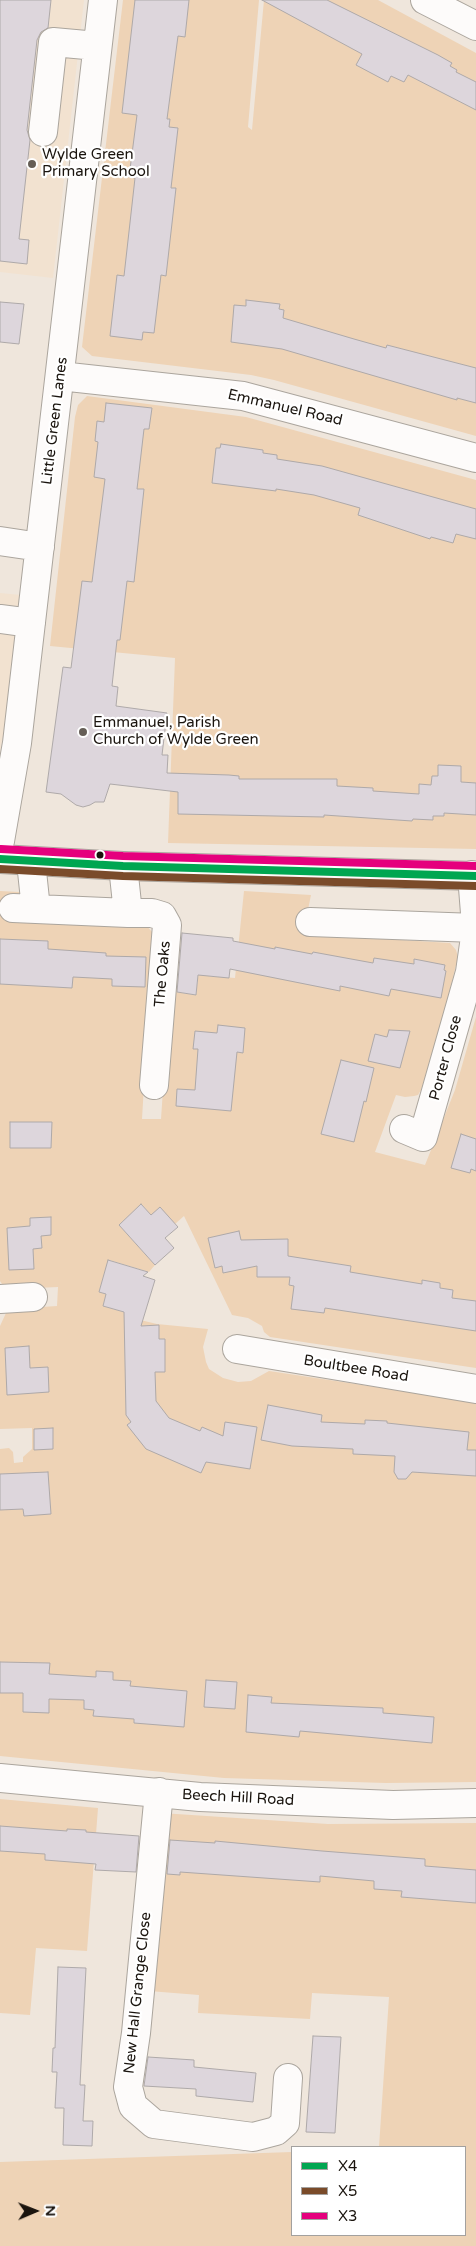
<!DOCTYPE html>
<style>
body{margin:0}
#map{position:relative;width:476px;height:2246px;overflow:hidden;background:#efe6dc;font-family:"Varela Round",sans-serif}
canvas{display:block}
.legend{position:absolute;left:291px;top:2146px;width:175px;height:90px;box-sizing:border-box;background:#fff;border:1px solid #a3a19f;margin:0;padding:6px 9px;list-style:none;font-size:15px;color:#1a140e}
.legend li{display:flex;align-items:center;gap:10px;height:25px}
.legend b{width:25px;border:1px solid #a3a19f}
.north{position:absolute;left:10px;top:2186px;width:50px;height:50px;-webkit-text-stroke:4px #fff;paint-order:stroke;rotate:89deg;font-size:14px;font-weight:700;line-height:20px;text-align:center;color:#1a140e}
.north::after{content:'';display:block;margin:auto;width:18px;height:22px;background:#1a140e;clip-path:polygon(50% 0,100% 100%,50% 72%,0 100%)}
</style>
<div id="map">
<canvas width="476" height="2246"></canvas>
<ul class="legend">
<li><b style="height:6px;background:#00a651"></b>X4</li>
<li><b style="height:6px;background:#7a4b2a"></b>X5</li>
<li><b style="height:6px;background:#e5007d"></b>X3</li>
</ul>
<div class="north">N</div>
</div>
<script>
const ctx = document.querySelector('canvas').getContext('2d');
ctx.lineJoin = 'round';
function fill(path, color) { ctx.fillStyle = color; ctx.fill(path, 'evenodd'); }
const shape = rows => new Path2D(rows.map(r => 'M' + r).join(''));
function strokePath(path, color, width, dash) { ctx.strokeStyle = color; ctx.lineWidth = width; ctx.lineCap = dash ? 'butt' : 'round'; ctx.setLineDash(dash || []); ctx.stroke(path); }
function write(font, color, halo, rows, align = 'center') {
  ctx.font = font + ' "Varela Round",sans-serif'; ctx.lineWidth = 4.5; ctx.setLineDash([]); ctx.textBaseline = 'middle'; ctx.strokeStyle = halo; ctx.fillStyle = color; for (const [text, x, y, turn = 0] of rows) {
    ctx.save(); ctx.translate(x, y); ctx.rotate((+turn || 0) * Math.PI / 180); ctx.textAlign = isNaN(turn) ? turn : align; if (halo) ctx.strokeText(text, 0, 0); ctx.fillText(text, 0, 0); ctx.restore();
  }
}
fill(shape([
 [0,0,84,0,53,278,0,272],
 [0,593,21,595,8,707,0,752]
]), '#f2e2d0');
fill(shape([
 [123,0,259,0,248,127,252,130,264,0,378,0,476,53,476,436,274,380,251,375,92,356,82,347],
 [87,396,246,417,476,480,476,849,168,843,175,658,50,646,75,417,78,405],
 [0,891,19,892,19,920,145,924,153,933,142,1119,161,1119,170,987,177,988,176,992,196,995,200,962,209,976,235,978,244,891,311,895,303,934,450,943,456,950,458,957,440,1030,421,1090,418,1095,414,1096,405,1097,396,1095,375,1152,425,1165,455,1090,476,1017,476,1368,270,1337,264,1332,262,1326,248,1318,232,1315,184,1216,175,1224,151,1215,142,1205,119,1225,155,1265,149,1272,109,1260,99,1292,106,1294,103,1306,137,1316,136,1319,157,1324,208,1329,203,1347,206,1362,209,1369,223,1378,238,1382,251,1381,269,1371,476,1402,476,1782,386,1783,224,1778,0,1756,0,1449,9,1448,13,1452,14,1463,23,1462,23,1457,32,1449,32,1428,0,1429,0,1326,6,1313,12,1309,57,1306,58,1287,13,1289,4,1287,0,1281],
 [0,1799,98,1808,87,1951,36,1948,30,2015,0,2013],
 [161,1813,328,1824,476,1823,476,2246,0,2246,0,2162,292,2152,292,2235,465,2235,465,2147,379,2147,389,1997,312,1993,310,2019,198,2013,199,1995,149,1991]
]), '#eed3b6');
const building = shape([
 [0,0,51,0,48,28,41,32,37,40,27,130,30,140,19,239,29,240,27,264,0,261,0,0],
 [135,0,189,0,185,37,178,36,167,119,170,119,169,127,178,128,171,188,176,188,166,276,161,275,154,333,143,332,142,340,110,336,117,275,124,276,135,178,129,177,137,115,122,113,135,0],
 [262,0,327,0,438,55,452,63,450,66,457,70,456,72,476,82,476,110,408,75,404,82,391,76,388,82,356,65,362,54,262,0],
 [246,300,280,304,279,309,284,310,283,318,354,339,386,348,387,345,476,368,476,403,457,398,457,400,282,349,231,342,234,305,246,306,246,300],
 [0,302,24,304,19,344,0,342,0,302],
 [106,403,152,408,149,429,144,429,137,489,144,489,134,582,127,581,120,640,117,640,112,686,118,687,116,706,167,713,162,755,168,755,167,773,229,775,239,776,239,779,337,779,337,786,373,788,373,791,419,794,419,784,431,785,432,776,438,776,438,765,461,766,461,782,476,783,476,815,444,813,444,816,433,816,433,820,413,819,412,821,324,815,324,817,178,814,178,792,110,784,104,802,95,802,90,805,83,807,76,805,61,794,46,792,63,667,71,668,82,581,92,582,105,479,94,477,98,442,95,441,97,421,104,422,106,403],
 [221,444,263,450,263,453,277,455,277,459,322,466,476,509,476,539,456,534,453,543,431,537,430,539,358,515,360,508,314,495,276,489,276,491,212,483,216,448,220,448,221,444],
 [182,933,233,938,233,941,275,949,275,947,312,954,313,952,373,963,374,958,414,964,414,959,445,965,444,970,446,971,441,998,391,989,389,996,340,986,340,991,230,969,229,978,198,975,196,995,177,992,182,933],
 [0,939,48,941,48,949,106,953,106,956,146,957,145,987,112,986,112,979,73,977,72,988,0,984,0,939],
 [218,1025,245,1028,243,1053,237,1052,231,1111,176,1106,177,1089,195,1090,198,1049,193,1049,195,1031,217,1033,218,1025],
 [389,1030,410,1031,400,1068,368,1061,375,1034,387,1037,389,1030],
 [341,1060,374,1068,366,1102,364,1101,354,1142,321,1134,341,1060],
 [10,1122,52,1122,51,1148,10,1148,10,1122],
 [461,1134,476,1139,476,1171,471,1169,470,1173,451,1168,461,1134],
 [141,1204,151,1215,160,1207,178,1227,165,1238,174,1248,155,1265,119,1225,141,1204],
 [51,1217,51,1235,41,1236,42,1248,33,1249,34,1269,9,1270,7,1228,30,1226,30,1218,51,1217],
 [239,1231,241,1240,288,1239,288,1256,351,1266,350,1272,422,1284,422,1280,440,1283,440,1288,453,1290,452,1298,476,1301,476,1331,325,1308,324,1313,291,1309,294,1286,289,1285,290,1277,257,1277,257,1266,223,1273,222,1266,215,1268,208,1238,239,1231],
 [108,1260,148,1272,143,1276,155,1280,141,1326,159,1325,159,1339,165,1339,165,1372,155,1372,156,1401,169,1418,200,1431,202,1427,223,1436,225,1422,257,1427,250,1469,206,1462,201,1473,146,1449,127,1425,131,1422,126,1415,124,1312,103,1306,106,1294,99,1292,108,1260],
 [29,1346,30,1368,48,1367,49,1392,7,1395,5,1348,29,1346],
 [268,1405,322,1415,321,1422,365,1424,365,1420,387,1421,387,1423,469,1432,467,1450,476,1450,476,1476,412,1472,406,1479,398,1479,394,1472,395,1456,353,1454,353,1449,292,1446,261,1440,268,1405],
 [53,1428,53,1449,34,1450,34,1429,53,1428],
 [48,1472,51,1514,24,1516,23,1509,0,1510,0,1474,48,1472],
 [0,1662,50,1663,49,1674,96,1677,96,1671,113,1672,113,1680,131,1681,130,1686,187,1691,184,1727,134,1723,134,1719,93,1716,94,1710,84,1709,84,1700,49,1699,49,1713,23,1712,23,1693,0,1693,0,1662],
 [206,1680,237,1682,235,1709,204,1707,206,1680],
 [248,1695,272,1697,271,1703,383,1708,383,1713,434,1717,432,1743,300,1731,299,1737,246,1732,248,1695],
 [0,1826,67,1831,67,1829,86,1830,86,1832,139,1836,136,1872,95,1870,96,1864,45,1860,45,1854,0,1851,0,1826],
 [170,1840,215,1843,215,1841,322,1851,425,1859,425,1866,476,1870,476,1903,401,1897,402,1891,374,1889,374,1881,320,1876,320,1882,180,1872,180,1875,167,1874,170,1840],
 [58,1967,86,1968,80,2085,85,2085,83,2121,93,2121,92,2146,63,2145,64,2108,55,2108,57,2072,52,2072,53,2048,55,2048,58,1967],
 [313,2036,341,2037,335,2133,306,2132,313,2036],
 [148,2057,194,2060,194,2067,256,2073,253,2102,196,2096,196,2089,144,2086,148,2057]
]);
fill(building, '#ddd6dc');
strokePath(building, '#aea9a9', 1);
const minor = shape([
 [425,0,476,26],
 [43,132,53,42,97,46],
 [60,376,243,396,476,458],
 [0,541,40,547],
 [0,619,31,623],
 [0,841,17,743,103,0],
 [31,862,36,909],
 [123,866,128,913,152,913,162,916,167,925,154,1085],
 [472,875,476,926],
 [13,908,128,913],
 [310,922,476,928],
 [404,1129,423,1137,470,972,476,930],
 [0,1299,33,1297],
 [237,1349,476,1389],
 [0,1778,200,1797,393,1805,476,1803],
 [159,1792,136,2033,128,2087,133,2106,154,2124,253,2137,276,2131,285,2123,288,2078]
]);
const major = shape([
 [0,859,123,866,476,876]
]);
strokePath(minor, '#aba59d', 30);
strokePath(major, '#aba59d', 30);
strokePath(minor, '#fdfbfa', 28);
strokePath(major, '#fdfbfa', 28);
strokePath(shape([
 [0,859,123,866,476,876]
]), '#00a651', 8);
strokePath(shape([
 [0,869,123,876,476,886]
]), '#7a4b2a', 8);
strokePath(shape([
 [1,849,123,856,476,866]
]), '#e5007d', 8);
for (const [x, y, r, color] of [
 [32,164,5,"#655e56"],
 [83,732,5,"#655e56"],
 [100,855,4.5,"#1a140e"]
]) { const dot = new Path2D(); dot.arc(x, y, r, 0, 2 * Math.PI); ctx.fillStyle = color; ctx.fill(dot); strokePath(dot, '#fff', 2); }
write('15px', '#1a140e', '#fff', [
 ["Wylde Green",42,155],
 ["Primary School",42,172],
 ["Emmanuel, Parish",93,723],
 ["Church of Wylde Green",93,740]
], 'left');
write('15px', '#1a140e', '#fff', [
 ["Emmanuel Road",285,408,13],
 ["Little Green Lanes",55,421,-83],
 ["The Oaks",163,974,-85],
 ["Porter Close",446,1058,-75],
 ["Boultbee Road",356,1369,9],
 ["Beech Hill Road",238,1798,3],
 ["New Hall Grange Close",138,1993,-84]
]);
</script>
